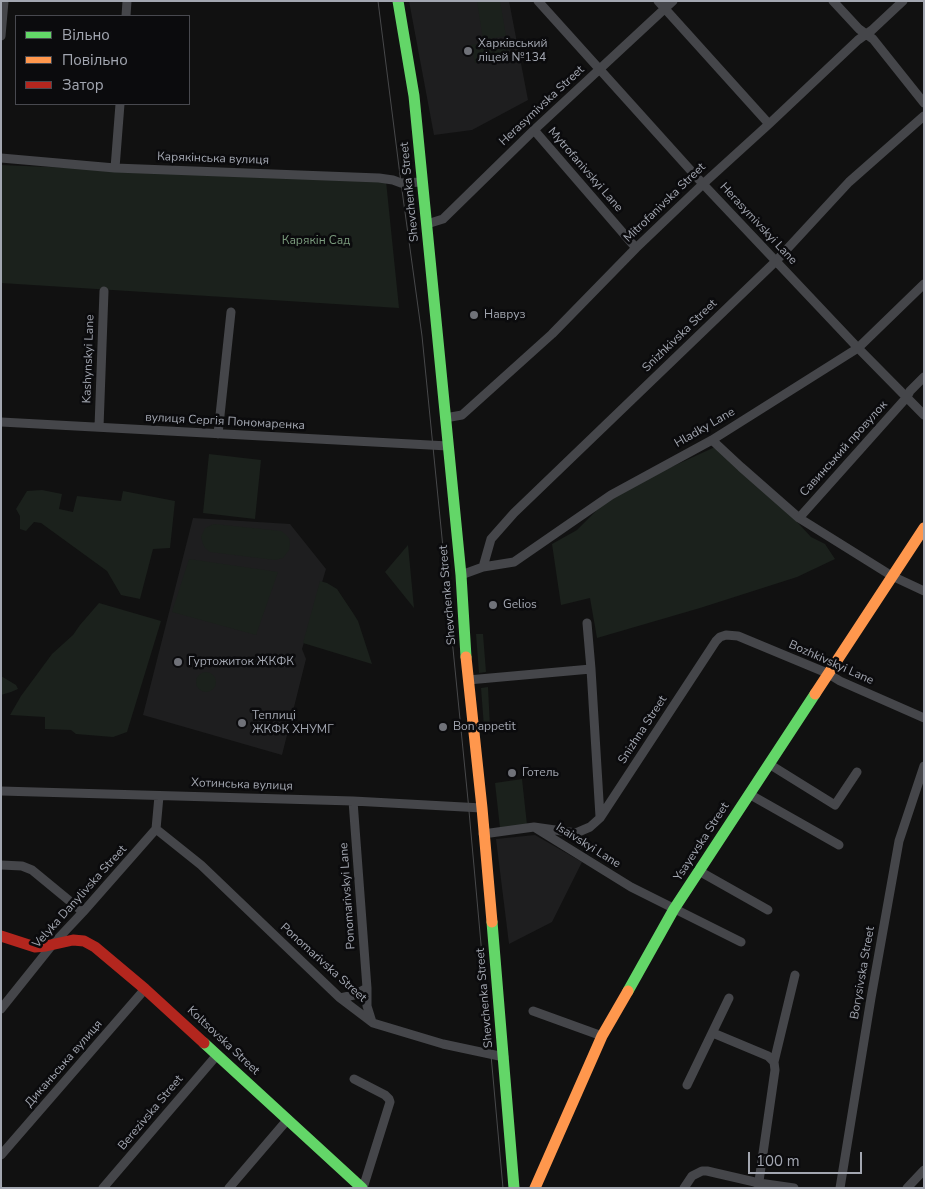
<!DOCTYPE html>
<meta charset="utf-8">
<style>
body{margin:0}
#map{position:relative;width:925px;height:1189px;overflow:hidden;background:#111;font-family:"Nunito Sans",sans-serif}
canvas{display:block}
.frame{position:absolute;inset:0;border:2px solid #a3a7b1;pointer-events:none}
.legend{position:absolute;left:15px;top:15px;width:175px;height:90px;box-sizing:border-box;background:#0b0b0d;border:1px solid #48494f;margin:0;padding:6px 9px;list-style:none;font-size:15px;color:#a3a7b1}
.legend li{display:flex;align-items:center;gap:10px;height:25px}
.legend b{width:25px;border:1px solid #48494f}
.scale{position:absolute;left:748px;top:1152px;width:114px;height:22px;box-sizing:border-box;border:2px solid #a3a7b1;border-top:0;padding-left:6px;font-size:15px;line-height:18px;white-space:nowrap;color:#a3a7b1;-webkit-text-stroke:4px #0b0b0d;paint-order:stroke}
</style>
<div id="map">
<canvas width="925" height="1189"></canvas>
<div class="frame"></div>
<ul class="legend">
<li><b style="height:6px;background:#63d668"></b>Вільно</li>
<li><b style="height:6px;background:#ff974d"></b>Повільно</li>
<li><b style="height:6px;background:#b3261e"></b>Затор</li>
</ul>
<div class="scale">100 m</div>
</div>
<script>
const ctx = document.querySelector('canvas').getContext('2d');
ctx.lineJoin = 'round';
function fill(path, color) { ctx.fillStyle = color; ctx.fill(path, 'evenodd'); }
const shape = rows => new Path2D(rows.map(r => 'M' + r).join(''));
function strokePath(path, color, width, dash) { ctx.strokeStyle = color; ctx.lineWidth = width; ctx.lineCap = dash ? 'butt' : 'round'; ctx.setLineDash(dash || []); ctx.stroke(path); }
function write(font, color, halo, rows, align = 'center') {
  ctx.font = font + ' "Nunito Sans",sans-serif'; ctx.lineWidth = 5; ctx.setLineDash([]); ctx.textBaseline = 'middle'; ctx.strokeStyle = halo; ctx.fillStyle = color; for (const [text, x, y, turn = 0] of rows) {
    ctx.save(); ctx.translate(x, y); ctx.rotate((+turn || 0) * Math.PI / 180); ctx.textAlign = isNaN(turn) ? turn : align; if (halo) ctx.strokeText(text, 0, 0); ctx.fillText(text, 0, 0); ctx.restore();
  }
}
fill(shape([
 [409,1,509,1,528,100,472,130,434,135],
 [193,518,290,524,326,569,302,649,306,659,282,755,143,715],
 [535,835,582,862,552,922,509,944,496,839]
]), '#1e1e1f');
fill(shape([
 [477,1,500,1,506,36,483,40],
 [506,39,510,57,475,63,471,45],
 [1,165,386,181,399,308,1,283],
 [715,447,774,497,811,537,825,544,835,559,797,577,700,608,597,638,590,598,561,605,552,544,577,530,605,502,643,480],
 [209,454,261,460,255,519,203,513],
 [42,490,62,494,59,509,73,512,77,496,121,501,123,491,175,501,170,548,153,549,140,599,121,595,107,571,41,523,34,522,26,531,20,529,20,516,16,509,27,491],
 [214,524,281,531,284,533,289,538,290,544,289,550,283,558,275,560,210,552,205,548,203,544,201,537,205,528],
 [408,545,414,608,385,572],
 [189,559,278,572,256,635,172,612],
 [320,581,327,583,337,589,353,613,358,621,372,664,303,643],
 [99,603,161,621,127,732,113,737,76,734,71,730,45,729,45,717,10,715,21,696,52,654,73,635,80,625],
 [476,634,483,634,486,672,479,673],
 '196 682a10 10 0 1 1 20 0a10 10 0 1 1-20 0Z',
 [1,676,16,685,18,689,11,692,1,695],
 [488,687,490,727,484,727,481,688],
 [522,779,527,825,500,828,495,783]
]), '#1b211c');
strokePath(shape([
 [538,1,703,184,858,348,924,415],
 [658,1,769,124],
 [833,1,859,29,873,39,924,103],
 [126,16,127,1],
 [1,36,4,1],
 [534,130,636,248],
 [1,158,115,168,379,178,393,180,401,183,422,182],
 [115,168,120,104],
 [427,224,443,219,534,130,673,1],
 [445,418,462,415,552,334,636,248,703,184,769,124,858,40,872,30,903,1],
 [1,422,448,446],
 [99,427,104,291],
 [218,434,231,312],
 [712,440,741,467,799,518,892,576,924,591],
 [799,518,907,397,910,391,924,377],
 [483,567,514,562,611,495,712,440,858,348,924,284],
 [461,575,483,567,491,539,514,513,776,261,849,182,924,116],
 [587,623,591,669,600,817],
 [468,680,591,669],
 [769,764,835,805,857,772],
 [1,791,353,801,482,808],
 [749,794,839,845],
 [353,801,367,988,367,1006,372,1022],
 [534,827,576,833,590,827,600,818,716,641,720,637,726,635,738,636,827,673,840,681,924,718],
 [156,829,201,865,340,998,373,1023,443,1044,504,1057],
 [483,834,534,827,631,887,741,942],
 [1,865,22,866,32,870,83,912],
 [699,871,768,910],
 [340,998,354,995,367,988],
 [1,1009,53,944,83,912,156,829,159,796],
 [533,1011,602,1036],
 [713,1033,768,1056,774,1062],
 [354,1079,385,1095,389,1099,390,1102,363,1188],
 [687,1085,729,998],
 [1,1155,145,989],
 [103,1188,217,1055],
 [229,1188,288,1119],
 [684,1188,692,1176,702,1171,707,1171,759,1183,794,1188],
 [758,1188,775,1070,774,1062,795,975],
 [840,1188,871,998,899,841,924,766],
 [907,1188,924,1170]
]), '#45464a', 9);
strokePath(shape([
 [398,1,414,96,461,575,466,657],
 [492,922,514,1188],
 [628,991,674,909,815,694],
 [204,1043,362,1188]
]), '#63d668', 11);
strokePath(shape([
 [466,657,482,808,492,922],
 [815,694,924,528],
 [535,1188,602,1036,628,991]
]), '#ff974d', 11);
strokePath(shape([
 [1,936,35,947,46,946,73,940,84,941,95,947,145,989,204,1043]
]), '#b3261e', 11);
strokePath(shape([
 [378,1,401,183,422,336,468,800,503,1188]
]), '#47484a', 1);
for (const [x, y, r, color] of [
 [468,51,5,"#707279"],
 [474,315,5,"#707279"],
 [493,605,5,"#707279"],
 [178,662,5,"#707279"],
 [242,723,5,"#707279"],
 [443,727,5,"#707279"],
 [512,773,5,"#707279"]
]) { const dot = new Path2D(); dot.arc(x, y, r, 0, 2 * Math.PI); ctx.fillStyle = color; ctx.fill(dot); strokePath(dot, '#0b0b0d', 2); }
write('12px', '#a3a7b1', '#0b0b0d', [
 ["Харківський",478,44],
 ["ліцей №134",478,58],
 ["Навруз",484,315],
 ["Gelios",503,605],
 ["Гуртожиток ЖКФК",188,662],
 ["Теплиці",252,716],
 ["ЖКФК ХНУМГ",252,730],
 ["Bon appetit",453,727],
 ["Готель",522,773]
], 'left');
write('12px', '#a3a7b1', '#0b0b0d', [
 ["Herasymivska Street",542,106,-43],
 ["Карякінська вулиця",213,159,2],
 ["Mytrofanivskyi Lane",585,170,49],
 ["Shevchenka Street",410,192,-96],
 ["Mitrofanivska Street",665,203,-44],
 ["Herasymivskyi Lane",758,224,47],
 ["Snizhkivska Street",680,336,-44],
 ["Kashynskyi Lane",89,359,-88],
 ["вулиця Сергія Пономаренка",225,422,3],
 ["Hladky Lane",705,428,-30],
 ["Савинський провулок",844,449,-48],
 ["Shevchenka Street",448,595,-95],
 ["Bozhkivskyi Lane",831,663,24],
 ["Snizhna Street",643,730,-57],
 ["Хотинська вулиця",242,785,2],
 ["Ysayevska Street",702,842,-57],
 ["Isaivskyi Lane",588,846,32],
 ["Ponomarivskyi Lane",348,896,-94],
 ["Velyka Danylivska Street",80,897,-48],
 ["Ponomarivska Street",323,963,42],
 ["Borysivska Street",863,973,-80],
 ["Shevchenka Street",485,998,-95],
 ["Koltsovska Street",223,1041,43],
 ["Диканьська вулиця",64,1064,-49],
 ["Berezivska Street",151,1113,-50]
]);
write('12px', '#7b9b7d', '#0b0b0d', [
 ["Карякін Сад",316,241]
]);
</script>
